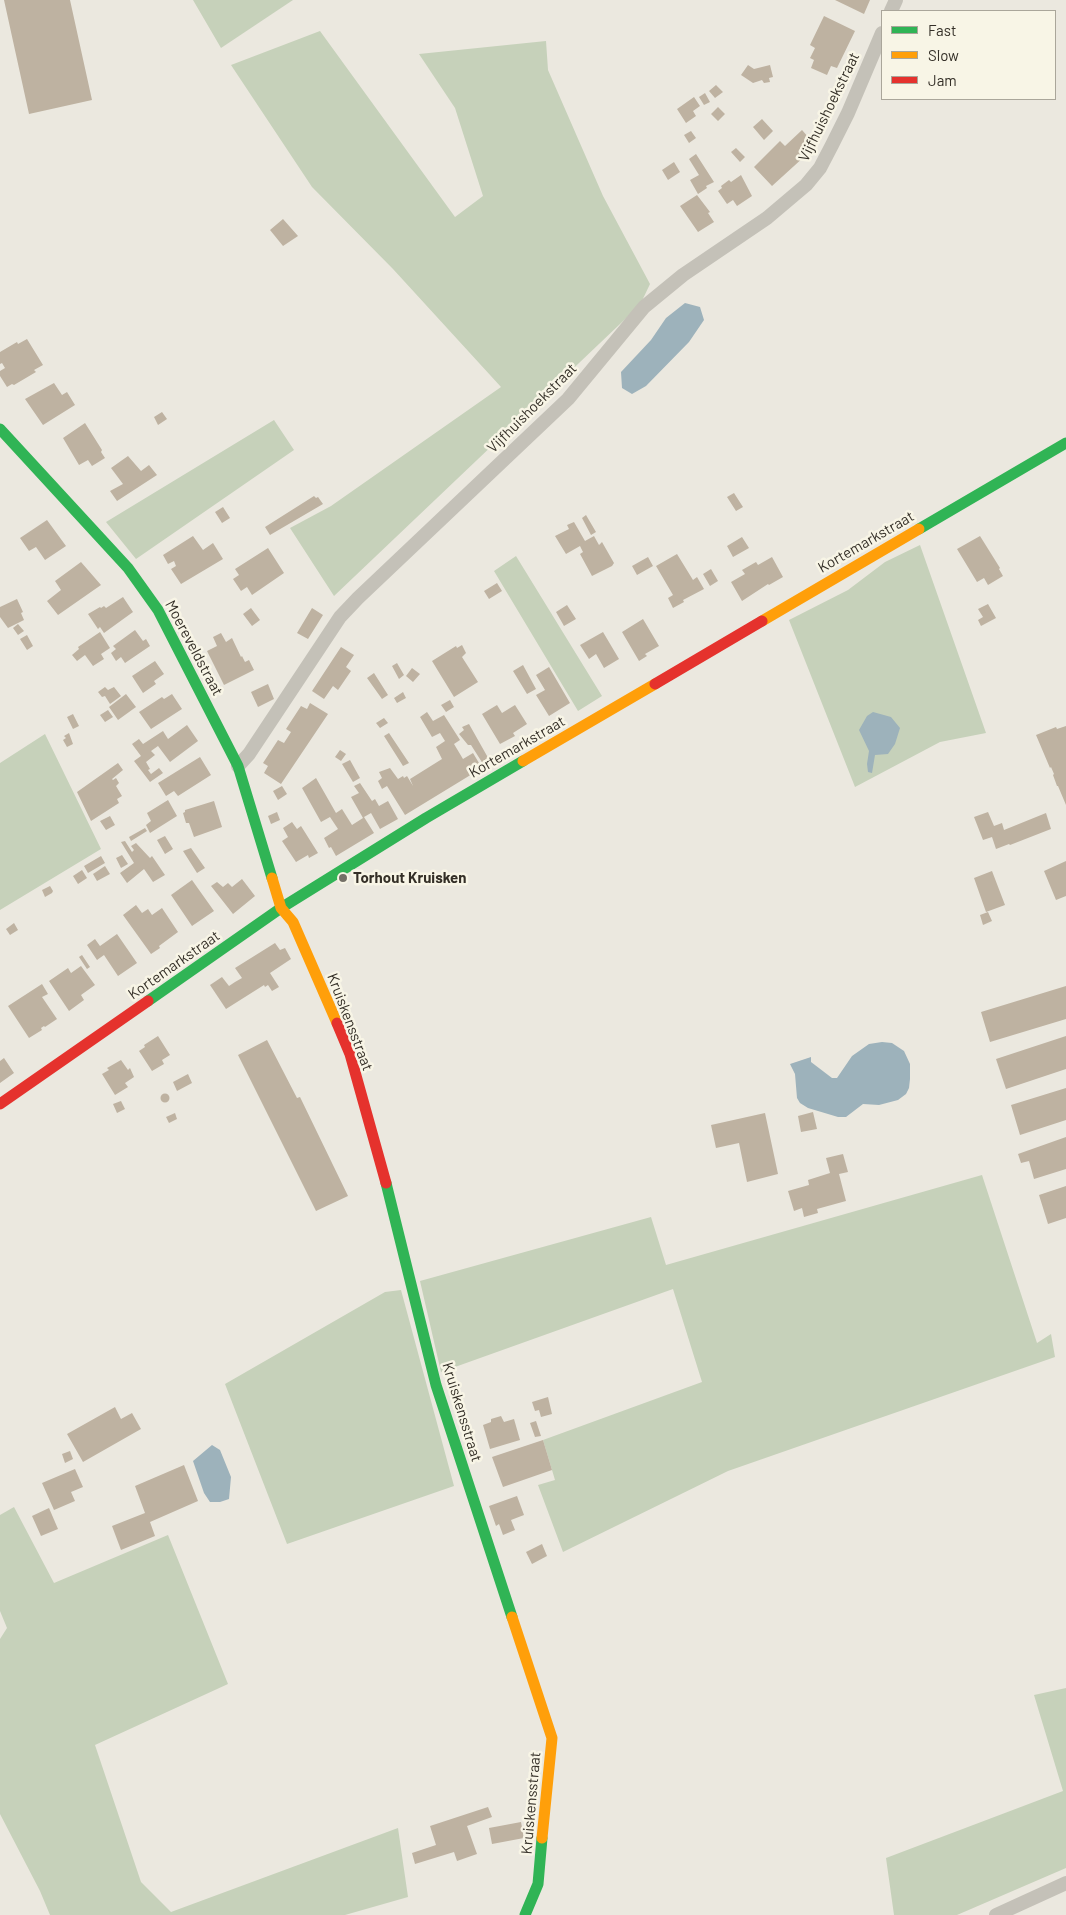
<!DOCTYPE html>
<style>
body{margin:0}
#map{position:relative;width:1066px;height:1915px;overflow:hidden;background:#ebe8df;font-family:Barlow,sans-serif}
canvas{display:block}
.legend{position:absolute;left:881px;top:10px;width:175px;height:90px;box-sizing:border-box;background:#f8f5e6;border:1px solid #aaa69a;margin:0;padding:6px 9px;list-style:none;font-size:15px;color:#342f27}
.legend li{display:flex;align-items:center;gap:10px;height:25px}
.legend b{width:25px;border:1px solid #aaa69a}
</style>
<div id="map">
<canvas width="1066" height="1915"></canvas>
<ul class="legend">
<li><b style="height:6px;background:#30b455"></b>Fast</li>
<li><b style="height:6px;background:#ff9f0a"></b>Slow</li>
<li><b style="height:6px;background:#e5322d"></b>Jam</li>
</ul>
</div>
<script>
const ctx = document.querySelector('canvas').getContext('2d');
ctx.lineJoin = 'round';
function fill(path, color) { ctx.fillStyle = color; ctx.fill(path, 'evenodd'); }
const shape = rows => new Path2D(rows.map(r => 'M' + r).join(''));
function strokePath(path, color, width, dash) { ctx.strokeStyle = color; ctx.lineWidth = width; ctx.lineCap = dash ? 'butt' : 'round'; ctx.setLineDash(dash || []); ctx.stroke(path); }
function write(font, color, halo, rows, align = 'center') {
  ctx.font = font + ' Barlow,sans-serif'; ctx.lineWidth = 5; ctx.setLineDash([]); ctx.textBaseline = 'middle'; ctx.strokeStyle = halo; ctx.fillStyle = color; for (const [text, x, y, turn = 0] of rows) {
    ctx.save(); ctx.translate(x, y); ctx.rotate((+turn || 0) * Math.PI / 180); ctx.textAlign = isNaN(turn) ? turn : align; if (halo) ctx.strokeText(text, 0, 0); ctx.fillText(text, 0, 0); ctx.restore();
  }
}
fill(shape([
 [193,0,293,0,221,48],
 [320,31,455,217,483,196,455,108,419,54,546,41,548,70,603,196,650,284,640,305,334,596,290,528,331,506,501,387,393,269,312,187,231,65],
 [274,420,294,450,136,559,106,522],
 [920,545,986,733,940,742,855,787,789,620,848,590,885,562],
 [516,556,602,696,578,711,494,571],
 [45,734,101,849,0,910,0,763],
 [982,1175,1037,1343,1051,1334,1055,1357,728,1471,563,1552,538,1485,555,1480,543,1440,702,1382,673,1289,441,1372,420,1281,651,1217,666,1265],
 [401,1290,454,1486,287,1544,225,1384,385,1292],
 [14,1507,54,1583,168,1535,228,1684,95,1745,141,1882,171,1912,398,1828,408,1897,345,1915,50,1915,40,1891,0,1814,0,1639,7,1628,0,1611,0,1515],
 [1066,1688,1066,1868,957,1915,894,1915,886,1858,1063,1791,1034,1695]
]), '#c6d1ba');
fill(shape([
 [685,303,700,307,704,320,689,342,646,386,632,394,622,388,621,372,651,340,666,318],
 [873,712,891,717,900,728,895,744,888,754,875,755,872,773,868,772,867,764,869,751,859,730,867,716],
 [882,1042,892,1043,904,1051,910,1064,910,1079,909,1088,906,1094,898,1100,879,1105,863,1104,846,1117,838,1117,808,1108,800,1103,797,1098,795,1074,790,1064,811,1057,811,1062,832,1078,837,1078,852,1056,869,1044],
 [212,1445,220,1450,231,1477,229,1499,220,1502,210,1502,204,1493,193,1461]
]), '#9db2bb');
fill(shape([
 [4,0,70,0,92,100,29,114],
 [835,0,870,0,864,14],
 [824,16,855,31,837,68,831,66,827,75,811,68,814,60,810,58,815,48,810,45],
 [748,65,754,69,770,65,773,77,769,78,770,82,764,83,762,80,753,83,741,75],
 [716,85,723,92,715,98,709,91],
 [705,93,710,102,704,105,699,97],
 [694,97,700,106,693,111,696,116,686,123,677,109],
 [718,107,725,114,718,121,711,114],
 [762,119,773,131,764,140,753,127],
 [802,130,816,146,772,186,754,167,780,141,785,146],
 [691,131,696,138,689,143,684,135],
 [736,148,745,157,740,162,731,152],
 [696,154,714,182,706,186,707,188,698,194,690,180,699,175,689,159],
 [674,162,680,172,668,180,662,170],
 [741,175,752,196,737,206,733,200,727,204,718,191,722,188,721,186,729,180,731,182],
 [697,195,710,212,708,213,714,222,698,232,680,206],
 [283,219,298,236,283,246,270,230],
 [27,339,43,365,34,370,36,372,14,385,12,384,7,387,0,376,0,371,5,368,2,363,0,364,0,352,17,342,18,344],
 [54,383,62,395,67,392,75,405,43,425,25,399],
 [162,412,167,419,158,425,154,417],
 [85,423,102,450,101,452,105,458,92,466,88,460,79,465,63,438],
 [128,456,141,471,149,465,157,475,117,501,110,491,123,484,111,468],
 [734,493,743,507,736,511,727,497],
 [314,496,316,498,318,497,323,504,270,535,265,527],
 [223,507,230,518,222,523,215,512],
 [586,515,596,532,591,535,582,518],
 [47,520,66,546,45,560,36,547,29,551,20,538],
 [574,522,585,541,594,536,599,545,602,542,614,563,612,566,592,576,580,554,583,552,580,546,566,554,555,536,569,529,567,525],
 [193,536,203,550,213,543,223,559,181,584,171,569,176,566,174,561,168,564,163,555],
 [980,536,1000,568,999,569,1003,576,988,585,984,578,977,582,957,549],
 [742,537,749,548,733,557,727,546],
 [268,548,284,573,252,595,247,587,241,591,233,579,239,575,235,569],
 [677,554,693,580,697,577,704,589,683,600,684,602,673,608,668,598,673,595,656,566],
 [648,557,653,566,637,575,632,566],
 [772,557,783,577,769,585,768,584,742,601,731,582,745,574,742,570,756,562,758,565],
 [81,562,101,585,58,615,47,601,61,590,55,581],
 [711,569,718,581,710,586,703,574],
 [497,583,502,591,489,599,484,591],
 [123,597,133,612,104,633,100,627,98,629,88,614,100,607,101,608,104,606,106,608],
 [17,599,23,612,21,613,24,620,8,628,0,617,0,607],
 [988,604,996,618,981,626,978,620,983,617,978,609],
 [567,605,576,619,564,626,556,612],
 [251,608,260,620,252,626,243,614],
 [312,608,323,615,308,639,297,633],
 [643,619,659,646,645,654,647,656,639,661,622,632],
 [18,624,24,631,18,635,13,628],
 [135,630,143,641,146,639,150,646,125,663,121,657,116,661,111,653,116,649,113,646],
 [100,632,110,648,101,654,104,659,93,666,85,655,77,661,72,655,79,649,78,647],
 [603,632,619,659,604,668,596,654,589,659,580,645],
 [221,633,226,642,232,638,241,657,242,656,245,662,249,660,254,670,224,685,207,651,217,646,213,637],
 [27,635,33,646,27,650,20,639],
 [462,645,466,653,462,657,478,682,454,697,432,661,456,646,457,648],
 [341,647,354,655,346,667,351,671,338,690,333,686,324,699,312,691],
 [155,661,164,674,154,681,156,684,143,693,132,676],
 [397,663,404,675,399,679,392,666],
 [523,665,536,689,527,694,513,671],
 [549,667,570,703,549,716,536,695,545,690,536,675],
 [412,668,420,674,413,682,406,676],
 [374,673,388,695,382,699,367,678],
 [268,684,274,699,258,707,251,692],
 [105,687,108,690,114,687,121,696,110,704,105,696,102,697,98,692],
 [403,692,406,698,397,703,394,698],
 [126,694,136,707,118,720,109,707],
 [172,694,182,709,151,729,139,712,162,697,164,699],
 [450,700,454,707,446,712,441,705],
 [310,703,328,714,281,784,264,773,268,766,263,763,278,740,284,743,291,732,286,729,301,706,307,709],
 [497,705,502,713,515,705,527,724,513,733,515,736,500,744,482,714],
 [108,710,113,717,105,722,100,715],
 [427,712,433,721,444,715,460,740,454,744,463,759,473,753,482,768,405,815,387,786,382,789,378,781,382,778,379,772,390,768,398,779,403,776,404,778,407,776,413,786,410,779,442,759,436,747,445,741,440,733,432,737,420,717],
 [73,714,79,726,73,729,67,717],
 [384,718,388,723,380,728,376,723],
 [469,724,491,763,485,767,471,745,468,745,459,734,464,730,462,727],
 [187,725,198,741,170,762,158,746,151,751,155,755,146,762,150,769,148,770,151,774,159,768,163,773,150,782,134,761,141,756,132,744,139,739,143,744,163,731,168,739],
 [1066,726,1066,805,1058,786,1057,786,1053,775,1054,774,1051,767,1050,768,1036,735,1056,727,1057,729],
 [69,733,73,744,67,747,63,740,66,738,64,736],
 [389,733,409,763,403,766,384,736],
 [340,750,346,754,341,761,335,757],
 [200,757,211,775,178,796,174,791,166,796,158,783],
 [350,760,360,778,353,782,342,764],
 [118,763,123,770,112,779,113,780,116,778,119,783,116,786,122,796,117,799,119,803,91,821,77,792],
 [316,778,336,813,342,809,352,825,363,818,351,797,359,793,354,786,360,783,372,801,375,799,379,806,388,801,398,819,380,829,371,813,364,817,374,833,336,856,331,847,329,848,324,838,338,829,330,817,321,822,302,788],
 [282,786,287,794,278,800,273,791],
 [168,800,177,816,150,833,146,825,151,821,147,813],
 [214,801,222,827,194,837,189,823,186,823,183,813,185,812,185,810],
 [277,812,280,820,271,824,268,816],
 [988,812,994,826,1002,823,1004,830,1046,813,1051,829,1010,845,1009,844,996,849,992,837,983,840,974,817],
 [110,816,115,825,106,830,100,821],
 [292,822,297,829,301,826,318,853,309,858,308,855,296,862,282,841,288,837,283,828],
 [145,828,147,831,131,841,129,837],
 [165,836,173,849,165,854,157,840],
 [125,841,132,852,134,850,131,846,136,843,150,858,152,856,165,875,153,882,144,869,127,883,120,873,134,863,121,842],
 [191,848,205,868,197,873,183,851],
 [122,855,128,864,121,868,116,858],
 [101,856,105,863,88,873,84,866],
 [1066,861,1066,896,1056,900,1044,871],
 [105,866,110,874,97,881,93,874],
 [82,870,87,878,78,884,73,876],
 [992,871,1005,905,986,912,974,878],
 [242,879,255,896,233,914,211,886,217,882,223,887,228,883,232,887],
 [192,880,214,911,192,926,171,895],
 [50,886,53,891,52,893,45,897,42,890],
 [136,905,142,913,148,909,152,915,162,908,178,932,159,946,160,948,151,954,123,915],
 [988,912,992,921,983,925,980,915],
 [14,923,18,930,10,935,6,929],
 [117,934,137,963,118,976,104,955,97,960,87,945,95,939,100,946],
 [275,943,280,950,285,948,291,959,270,973,279,987,272,991,268,985,265,987,264,985,226,1009,210,985,222,977,229,986,235,982,242,978,235,968],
 [82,955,90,967,87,969,79,957],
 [81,966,95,985,81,995,84,1000,69,1011,49,981,68,968,71,973],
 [42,984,48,994,42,997,57,1019,45,1027,44,1026,41,1028,42,1030,29,1038,8,1006],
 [1066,986,1066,1019,990,1042,981,1012],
 [158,1036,170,1055,162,1060,164,1064,152,1071,139,1051,145,1047,144,1045],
 [1066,1036,1066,1069,1006,1089,996,1059],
 [267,1040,297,1098,300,1097,348,1196,316,1211,238,1055],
 [4,1058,14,1073,0,1083,0,1061],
 [121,1060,128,1070,130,1068,134,1077,125,1083,128,1087,115,1095,102,1074,109,1070,107,1068],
 [188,1074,192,1083,177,1091,173,1082],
 [1066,1088,1066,1120,1020,1135,1011,1105],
 '160.5 1098a4.5 4.5 0 1 1 9 0a4.5 4.5 0 1 1-9 0Z',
 [121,1101,125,1109,117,1113,113,1104],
 [813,1112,817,1129,801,1132,798,1116],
 [175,1113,177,1119,169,1123,166,1117],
 [765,1113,778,1174,747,1182,739,1143,716,1148,711,1125],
 [1066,1137,1066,1169,1034,1179,1029,1161,1021,1163,1018,1154],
 [843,1154,848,1172,839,1174,846,1201,817,1209,818,1213,804,1217,802,1208,794,1211,788,1191,809,1185,808,1180,830,1173,826,1158],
 [1066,1186,1066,1218,1048,1224,1039,1195],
 [548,1397,552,1414,541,1417,539,1410,535,1411,532,1402],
 [115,1407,121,1419,132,1413,141,1429,83,1462,67,1434],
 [501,1416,504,1422,514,1419,520,1440,490,1449,483,1425,491,1422,491,1419],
 [536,1421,541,1436,535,1437,530,1423],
 [543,1440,552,1470,503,1487,492,1457],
 [70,1451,73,1459,65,1463,62,1454],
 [184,1465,198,1501,150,1522,155,1536,121,1550,112,1526,145,1513,135,1486],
 [75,1469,83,1487,71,1492,75,1501,54,1510,42,1483],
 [517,1496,524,1515,511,1520,515,1530,503,1535,499,1524,496,1526,489,1506],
 [49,1508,58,1529,41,1536,32,1516],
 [542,1544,547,1556,532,1564,526,1552],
 [488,1807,492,1817,467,1826,477,1854,457,1861,454,1852,415,1864,412,1853,436,1845,430,1826],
 [521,1822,524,1838,492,1844,489,1828]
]), '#beb2a1');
strokePath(shape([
 [891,11,896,0],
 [238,766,249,754,340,617,358,598,568,399,644,307,683,275,767,218,806,185,820,168,832,145,848,113,882,33],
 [996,1915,1066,1883]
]), '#c4c1b8', 14);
strokePath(shape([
 [0,429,128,568,158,610,238,766,272,878],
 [919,529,1066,443],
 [148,1001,281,908,426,818,523,761],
 [386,1183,436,1385,512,1617],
 [525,1915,538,1884,542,1838]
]), '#30b455', 11);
strokePath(shape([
 [762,621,919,529],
 [523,761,655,684],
 [272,878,281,908,293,922,337,1023],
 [512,1617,552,1738,542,1838]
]), '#ff9f0a', 11);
strokePath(shape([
 [655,684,762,621],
 [337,1023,350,1054,386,1183],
 [0,1104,148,1001]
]), '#e5322d', 11);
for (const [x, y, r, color] of [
 [343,878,5,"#747067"]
]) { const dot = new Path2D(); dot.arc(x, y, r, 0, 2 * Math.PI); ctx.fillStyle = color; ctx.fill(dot); strokePath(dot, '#f8f5e6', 2); }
write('15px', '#342f27', '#f8f5e6', [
 ["Vijfhuishoekstraat",829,107,-64],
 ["Vijfhuishoekstraat",532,408,-45],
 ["Kortemarkstraat",866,542,-30],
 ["Moereveldstraat",194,648,62],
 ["Kortemarkstraat",517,747,-30],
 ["Kortemarkstraat",174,965,-35],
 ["Kruiskensstraat",350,1022,69],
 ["Kruiskensstraat",462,1412,73],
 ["Kruiskensstraat",531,1803,-85]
]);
write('bold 15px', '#342f27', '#f8f5e6', [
 ["Torhout Kruisken",353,878]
], 'left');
</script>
